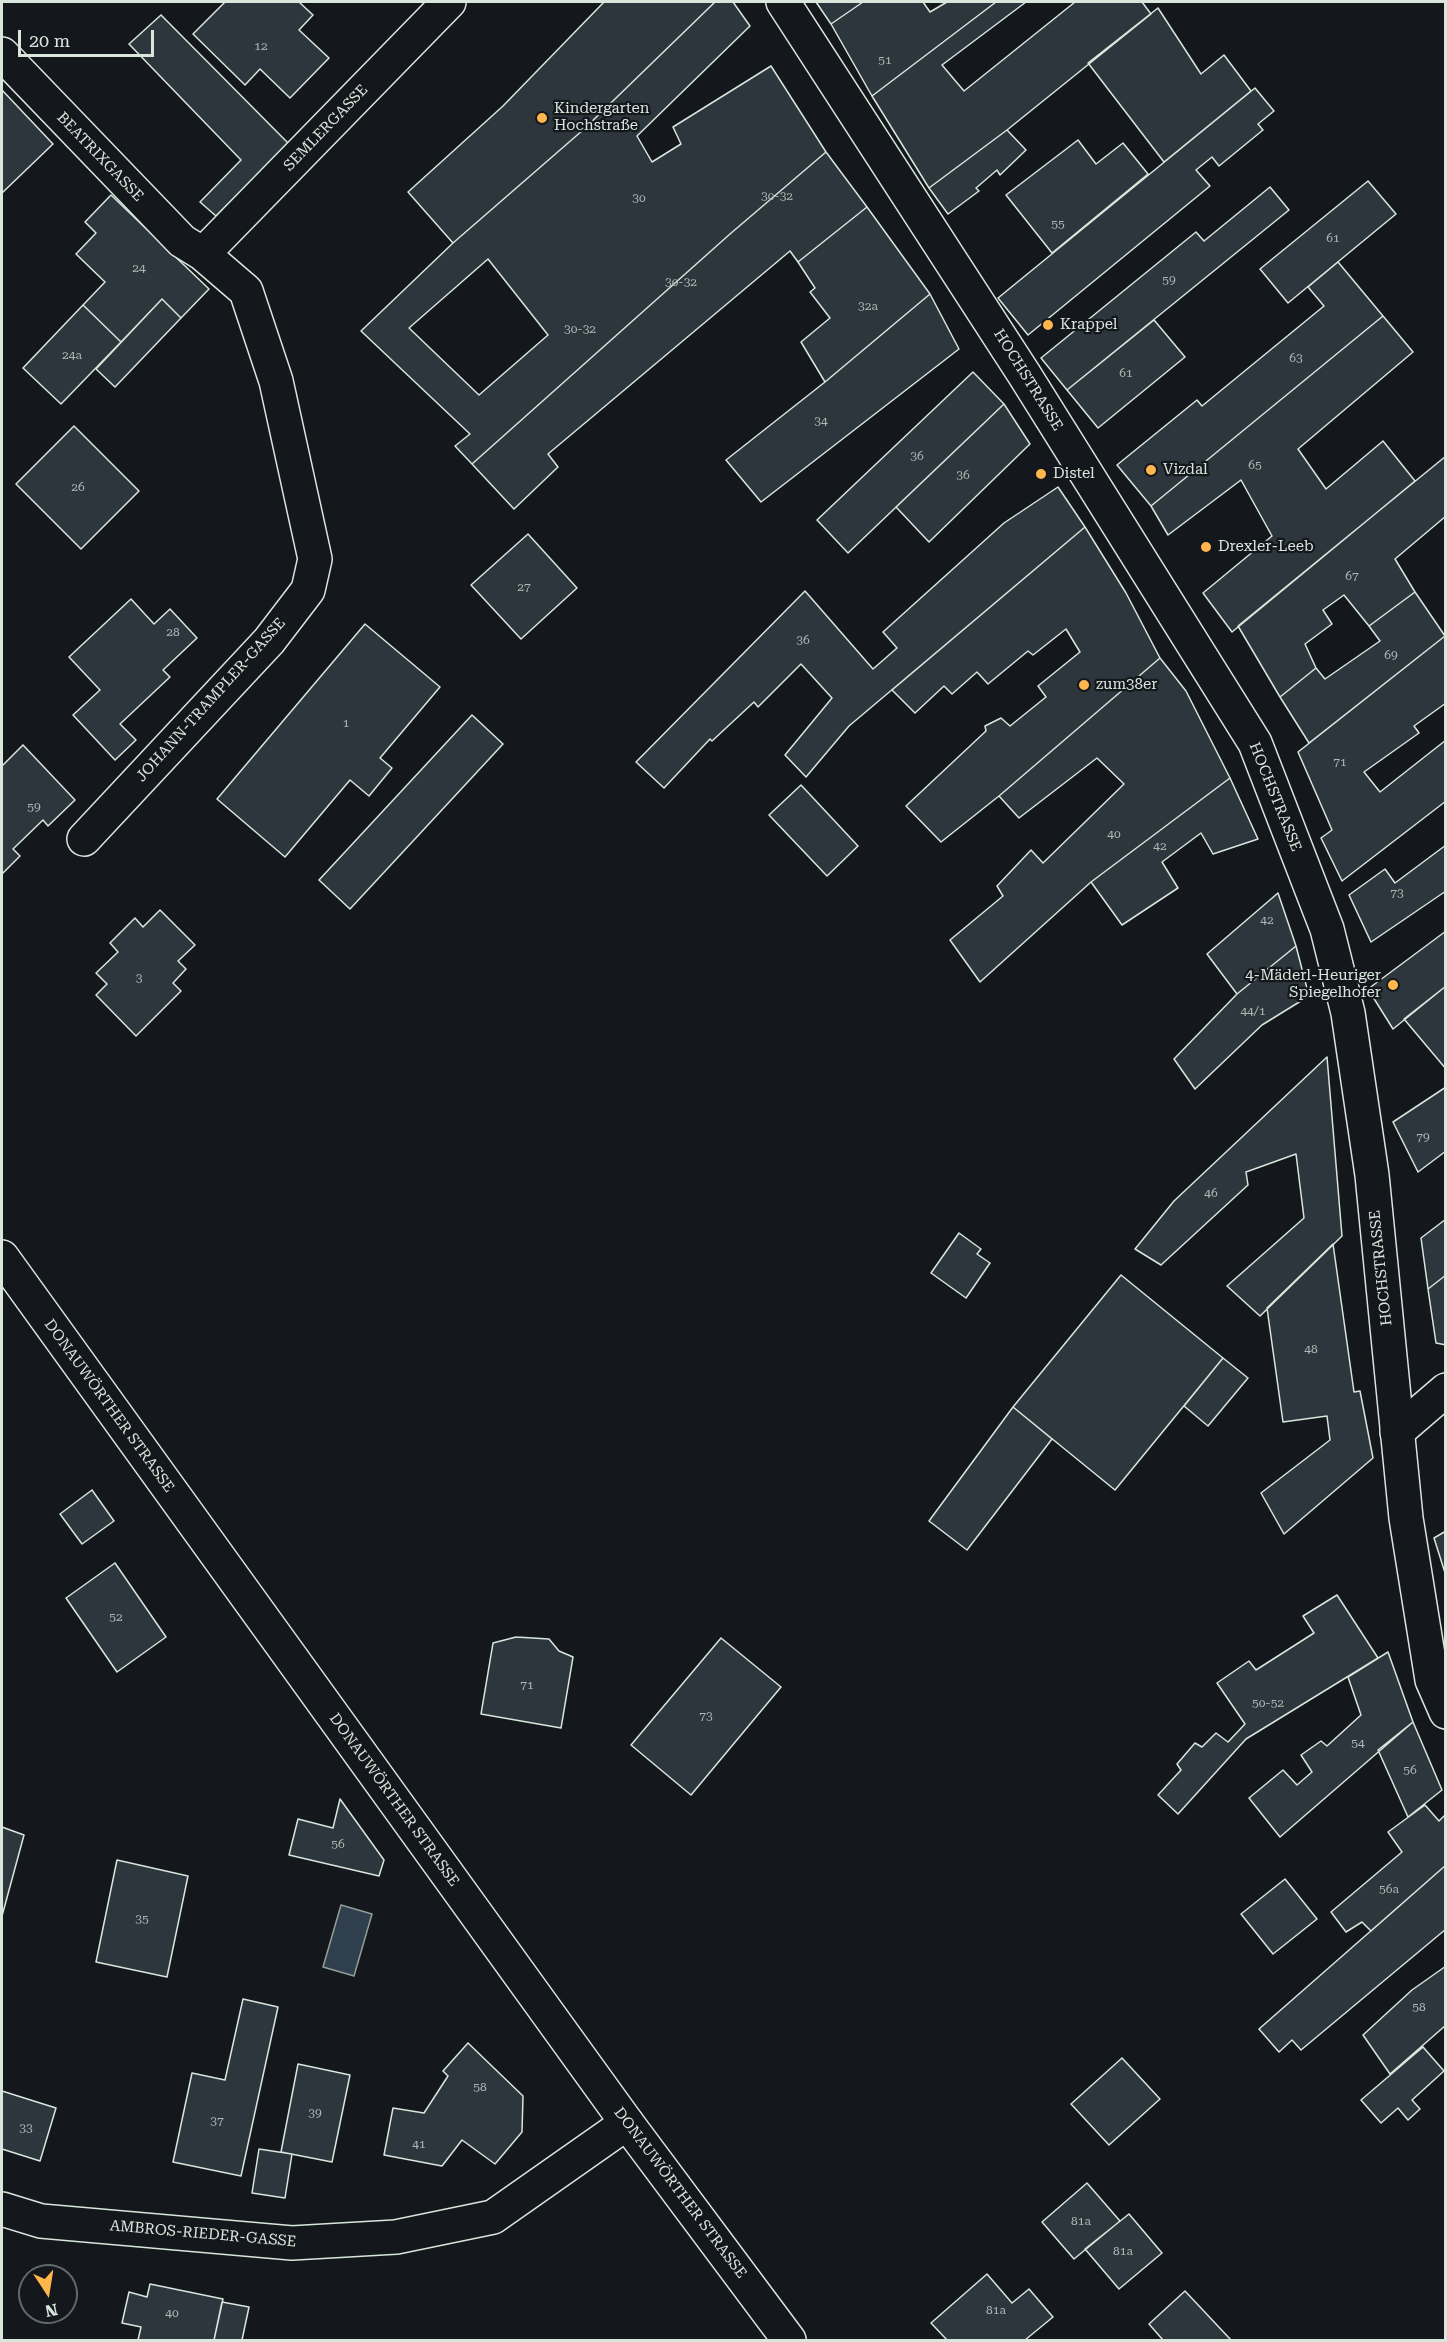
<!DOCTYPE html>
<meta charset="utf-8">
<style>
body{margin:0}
#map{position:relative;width:1447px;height:2342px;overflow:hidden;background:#14181c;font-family:"Roboto Serif",serif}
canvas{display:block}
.frame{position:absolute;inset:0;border:3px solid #d8e6dc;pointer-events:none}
.north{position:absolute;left:18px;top:2264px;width:60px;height:60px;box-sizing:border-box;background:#14181c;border:2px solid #626a69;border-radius:50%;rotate:168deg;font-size:16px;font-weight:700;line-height:24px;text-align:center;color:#d8e6dc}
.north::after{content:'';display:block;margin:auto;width:21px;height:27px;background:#ffb74d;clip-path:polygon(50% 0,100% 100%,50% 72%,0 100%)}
.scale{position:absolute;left:18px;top:30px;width:136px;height:27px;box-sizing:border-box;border:3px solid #d8e6dc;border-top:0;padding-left:8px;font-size:18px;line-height:21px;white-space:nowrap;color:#d8e6dc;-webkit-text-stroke:4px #14181c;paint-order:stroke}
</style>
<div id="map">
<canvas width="1447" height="2342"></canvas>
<div class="frame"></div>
<div class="north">N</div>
<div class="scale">20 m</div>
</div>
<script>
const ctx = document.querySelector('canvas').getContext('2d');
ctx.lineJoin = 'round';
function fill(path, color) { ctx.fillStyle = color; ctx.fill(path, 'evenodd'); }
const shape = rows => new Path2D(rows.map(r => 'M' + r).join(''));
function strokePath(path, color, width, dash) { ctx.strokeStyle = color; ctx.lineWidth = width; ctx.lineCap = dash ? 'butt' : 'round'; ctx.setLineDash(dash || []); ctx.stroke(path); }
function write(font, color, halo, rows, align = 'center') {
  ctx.font = font + ' "Roboto Serif",serif'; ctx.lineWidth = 4.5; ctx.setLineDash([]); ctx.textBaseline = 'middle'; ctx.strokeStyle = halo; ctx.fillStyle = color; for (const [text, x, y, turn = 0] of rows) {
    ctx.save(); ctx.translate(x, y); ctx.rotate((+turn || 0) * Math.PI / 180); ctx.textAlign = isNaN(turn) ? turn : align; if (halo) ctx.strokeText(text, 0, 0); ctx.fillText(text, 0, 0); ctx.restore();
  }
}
const water = shape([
 [341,1905,372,1914,354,1976,323,1967,341,1905]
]);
fill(water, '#2f3f4d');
strokePath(water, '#939e99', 1.5);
const building = shape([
 [225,2,299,2,313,15,299,30,329,58,290,98,260,69,245,85,193,34,225,2],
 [604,2,715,2,583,130,453,243,408,192,503,106,604,2],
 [715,2,733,2,750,26,637,136,652,162,681,144,673,127,771,66,826,152,730,234,472,464,455,446,470,434,361,331,453,243,583,130,715,2],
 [488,259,548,335,479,395,409,328,488,259],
 [816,2,863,2,831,24,816,2],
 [863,2,923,2,930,12,947,2,996,2,872,96,831,24,863,2],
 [996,2,1026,2,942,65,964,91,1075,2,1142,2,1151,14,1007,130,929,188,872,96,996,2],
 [1158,8,1201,74,1224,55,1251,91,1164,162,1088,63,1158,8],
 [161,15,289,144,216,216,200,202,241,160,129,44,161,15],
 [1255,88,1274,111,1258,124,1263,130,1219,166,1212,157,1196,170,1210,186,1028,335,998,298,1255,88],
 [2,90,53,144,2,193,2,90],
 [1007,130,1026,150,1000,175,997,170,976,188,979,191,948,214,929,188,1007,130],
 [1078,140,1096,164,1123,143,1148,174,1052,253,1006,195,1078,140],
 [826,152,867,207,798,262,790,251,548,454,558,467,514,509,472,464,730,234,826,152],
 [1368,181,1396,214,1288,303,1260,269,1368,181],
 [1270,187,1289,210,1067,390,1041,358,1196,232,1204,241,1270,187],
 [111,195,209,289,181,318,162,299,121,342,83,305,105,282,76,254,96,233,85,222,111,195],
 [867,207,930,294,825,382,801,342,830,318,810,292,815,288,798,262,867,207],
 [1338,262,1383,316,1151,506,1117,465,1197,400,1202,406,1324,306,1308,287,1338,262],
 [930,294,959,349,761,502,726,460,825,382,930,294],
 [162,299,181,318,115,387,96,369,162,299],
 [83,305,121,342,61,404,23,368,83,305],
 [1383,316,1413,352,1298,449,1326,489,1383,441,1415,481,1232,632,1203,593,1272,536,1241,480,1168,535,1151,506,1383,316],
 [1154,320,1185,357,1098,428,1067,390,1154,320],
 [973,372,1004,404,848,553,817,520,973,372],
 [1004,404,1030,444,929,542,896,507,1004,404],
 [74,426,139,491,81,549,16,484,74,426],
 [1446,456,1446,516,1395,559,1415,592,1369,626,1344,595,1323,610,1332,624,1305,644,1316,668,1280,697,1238,626,1446,456],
 [1058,487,1085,527,849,726,806,777,785,755,832,698,801,664,758,707,754,702,712,741,710,739,664,788,636,762,805,591,873,669,897,648,883,632,1004,523,1058,487],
 [1085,527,1126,593,1160,658,999,796,941,842,906,806,986,731,985,726,1001,718,1010,726,1046,697,1038,686,1080,652,1066,629,1033,655,1028,651,988,684,977,672,952,694,944,686,915,713,892,690,1085,527],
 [528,534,577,588,521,639,471,585,528,534],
 [1415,592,1445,636,1309,743,1280,697,1316,668,1325,679,1380,641,1369,626,1415,592],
 [131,599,154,624,170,609,197,638,163,670,170,677,120,724,136,740,115,760,73,715,100,690,69,657,131,599],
 [365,624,440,687,380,758,392,768,369,796,350,780,285,857,217,799,365,624],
 [1445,636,1446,703,1414,726,1419,733,1364,772,1380,792,1446,740,1446,801,1342,881,1321,838,1332,830,1298,752,1445,636],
 [1160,658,1186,691,1230,778,1091,882,980,982,950,940,1003,896,997,886,1031,850,1043,863,1124,784,1097,758,1019,818,999,796,1160,658],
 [472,715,503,744,350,909,319,880,472,715],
 [23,745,75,800,48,826,43,820,13,849,20,856,2,874,2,766,23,745],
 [1230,778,1258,839,1213,854,1201,833,1162,862,1178,888,1122,925,1091,882,1230,778],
 [801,785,858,846,827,876,769,815,801,785],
 [1446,845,1446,891,1371,942,1349,895,1385,869,1395,883,1446,845],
 [1278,893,1296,946,1237,994,1207,954,1278,893],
 [160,910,195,945,178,961,186,969,173,983,181,991,136,1036,96,995,107,984,96,973,118,952,110,943,135,918,143,927,160,910],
 [1446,931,1446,986,1393,1029,1368,989,1446,931],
 [1296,946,1309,996,1262,1025,1195,1089,1174,1059,1237,994,1296,946],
 [1446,986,1446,1069,1404,1019,1446,986],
 [1327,1057,1342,1236,1260,1316,1227,1286,1304,1218,1296,1154,1246,1172,1248,1185,1161,1265,1135,1249,1174,1201,1327,1057],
 [1446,1087,1446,1151,1418,1172,1393,1122,1446,1087],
 [1446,1219,1446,1275,1428,1289,1421,1238,1446,1219],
 [959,1233,981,1249,977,1254,990,1263,966,1298,931,1273,959,1233],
 [1333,1244,1354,1392,1360,1391,1373,1458,1284,1534,1261,1493,1330,1440,1327,1416,1283,1422,1267,1308,1333,1244],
 [1121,1275,1223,1358,1115,1490,1013,1407,1121,1275],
 [1446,1275,1446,1345,1436,1343,1428,1289,1446,1275],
 [1223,1358,1248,1378,1208,1426,1184,1406,1223,1358],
 [1013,1407,1052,1439,967,1550,929,1521,1013,1407],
 [92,1490,114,1521,82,1544,60,1514,92,1490],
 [1446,1531,1446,1576,1434,1538,1446,1531],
 [115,1563,166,1637,117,1672,66,1598,115,1563],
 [1337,1595,1378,1658,1246,1739,1178,1814,1158,1795,1181,1770,1177,1764,1195,1743,1202,1747,1216,1733,1228,1742,1245,1724,1217,1683,1249,1661,1256,1670,1314,1633,1303,1616,1337,1595],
 [516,1637,549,1639,559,1651,573,1657,561,1728,481,1714,493,1643,516,1637],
 [721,1638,781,1687,691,1795,631,1745,721,1638],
 [1388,1652,1413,1722,1280,1837,1249,1798,1283,1770,1297,1785,1312,1772,1301,1755,1321,1741,1327,1746,1361,1715,1348,1677,1388,1652],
 [1413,1722,1442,1790,1408,1817,1378,1750,1413,1722],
 [340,1799,384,1860,379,1876,289,1855,298,1819,333,1828,340,1799],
 [1425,1805,1439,1821,1444,1816,1446,1818,1446,1865,1371,1931,1362,1922,1346,1932,1331,1912,1402,1852,1388,1832,1425,1805],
 [2,1827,24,1835,2,1916,2,1827],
 [117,1860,188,1876,167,1977,96,1962,117,1860],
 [1446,1865,1446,1929,1301,2050,1292,2040,1279,2052,1259,2029,1446,1865],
 [1285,1879,1317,1919,1273,1954,1241,1914,1285,1879],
 [1446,1966,1446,2025,1390,2074,1363,2035,1412,1990,1446,1966],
 [243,1999,278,2007,241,2176,173,2162,192,2073,225,2080,243,1999],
 [468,2043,523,2096,522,2132,495,2164,462,2140,442,2166,384,2155,393,2108,424,2113,448,2076,443,2071,468,2043],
 [1423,2047,1444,2071,1412,2100,1420,2109,1408,2120,1398,2108,1381,2123,1361,2100,1423,2047],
 [1122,2058,1160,2099,1109,2145,1071,2104,1122,2058],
 [298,2064,350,2075,332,2162,281,2152,298,2064],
 [2,2091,56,2108,40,2161,2,2149,2,2091],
 [259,2149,292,2154,285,2198,252,2193,259,2149],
 [1087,2183,1120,2221,1074,2259,1042,2222,1087,2183],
 [1129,2214,1162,2253,1119,2289,1085,2249,1129,2214],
 [987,2274,1012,2303,1029,2289,1053,2317,1025,2340,947,2340,931,2323,987,2274],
 [150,2284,223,2299,214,2340,138,2340,141,2327,122,2323,129,2292,147,2297,150,2284],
 [1185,2291,1231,2340,1163,2340,1149,2324,1185,2291],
 [222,2302,249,2307,242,2340,214,2340,222,2302]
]);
fill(building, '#2c363c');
strokePath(building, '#d8e6dc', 1.5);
const street = shape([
 [2,54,182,241,203,254,246,291,276,381,315,559,308,590,269,641,84,839],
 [203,254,449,2],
 [1397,1432,1446,1390],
 [2,2209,41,2221,292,2243,396,2237,493,2217,627,2123]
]);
const secondary = shape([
 [783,2,1024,374,1255,743,1327,929,1348,1013,1372,1175,1406,1518,1432,1680,1446,1712]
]);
const primary = shape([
 [2,1257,627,2123,789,2340]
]);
strokePath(street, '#d8e6dc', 36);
strokePath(secondary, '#d8e6dc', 36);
strokePath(primary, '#d8e6dc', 36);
strokePath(street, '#14181c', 33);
strokePath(secondary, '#14181c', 33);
strokePath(primary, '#14181c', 33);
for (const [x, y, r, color] of [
 [542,118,6,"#ffb74d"],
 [1048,325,6,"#ffb74d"],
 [1151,470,6,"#ffb74d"],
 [1041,474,6,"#ffb74d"],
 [1206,547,6,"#ffb74d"],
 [1084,685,6,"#ffb74d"],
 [1393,985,6,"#ffb74d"]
]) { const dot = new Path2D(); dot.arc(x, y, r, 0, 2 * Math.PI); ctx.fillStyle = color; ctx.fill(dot); strokePath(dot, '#14181c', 2); }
write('12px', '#adbab4', null, [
 ["12",261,46],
 ["51",885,60],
 ["30-32",777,196],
 ["30",639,198],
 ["55",1058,224],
 ["61",1333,238],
 ["24",139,268],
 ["59",1169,280],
 ["30-32",681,282],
 ["32a",868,306],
 ["30-32",580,329],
 ["24a",72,355],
 ["63",1296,358],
 ["61",1126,373],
 ["34",821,421],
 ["36",917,456],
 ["65",1255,465],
 ["36",963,475],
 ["26",78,487],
 ["67",1352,576],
 ["27",524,587],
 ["28",173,632],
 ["36",803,640],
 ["69",1391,655],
 ["1",346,723],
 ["71",1340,762],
 ["59",34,807],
 ["40",1114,834],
 ["42",1160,846],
 ["73",1397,893],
 ["42",1267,920],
 ["3",139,978],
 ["44/1",1253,1011],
 ["79",1423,1137],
 ["46",1211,1193],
 ["48",1311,1349],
 ["52",116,1617],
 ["71",527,1685],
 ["50-52",1268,1703],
 ["73",706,1716],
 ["54",1358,1743],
 ["56",1410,1770],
 ["56",338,1844],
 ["56a",1389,1889],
 ["35",142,1919],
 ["58",1419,2007],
 ["58",480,2087],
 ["39",315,2113],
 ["37",217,2121],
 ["33",26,2128],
 ["41",419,2144],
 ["81a",1081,2221],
 ["81a",1123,2251],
 ["81a",996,2310],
 ["40",172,2313]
]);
write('15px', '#d8e6dc', '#14181c', [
 ["Kindergarten",554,109],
 ["Hochstraße",554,126],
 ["Krappel",1060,325],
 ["Vizdal",1163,470],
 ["Distel",1053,474],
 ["Drexler-Leeb",1218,547],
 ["zum38er",1096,685],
 ["4-Mäderl-Heuriger",1381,976,"right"],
 ["Spiegelhofer",1381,993,"right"]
], 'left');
write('15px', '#d8e6dc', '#14181c', [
 ["SEMLERGASSE",326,128,-46],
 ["BEATRIXGASSE",100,157,46],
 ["HOCHSTRASSE",1028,380,58],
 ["JOHANN-TRAMPLER-GASSE",211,700,-48],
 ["HOCHSTRASSE",1275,797,68],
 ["HOCHSTRASSE",1381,1268,-96],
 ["DONAUWÖRTHER STRASSE",109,1406,54],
 ["DONAUWÖRTHER STRASSE",394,1800,54],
 ["DONAUWÖRTHER STRASSE",680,2193,53],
 ["AMBROS-RIEDER-GASSE",203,2234,5]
]);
</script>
